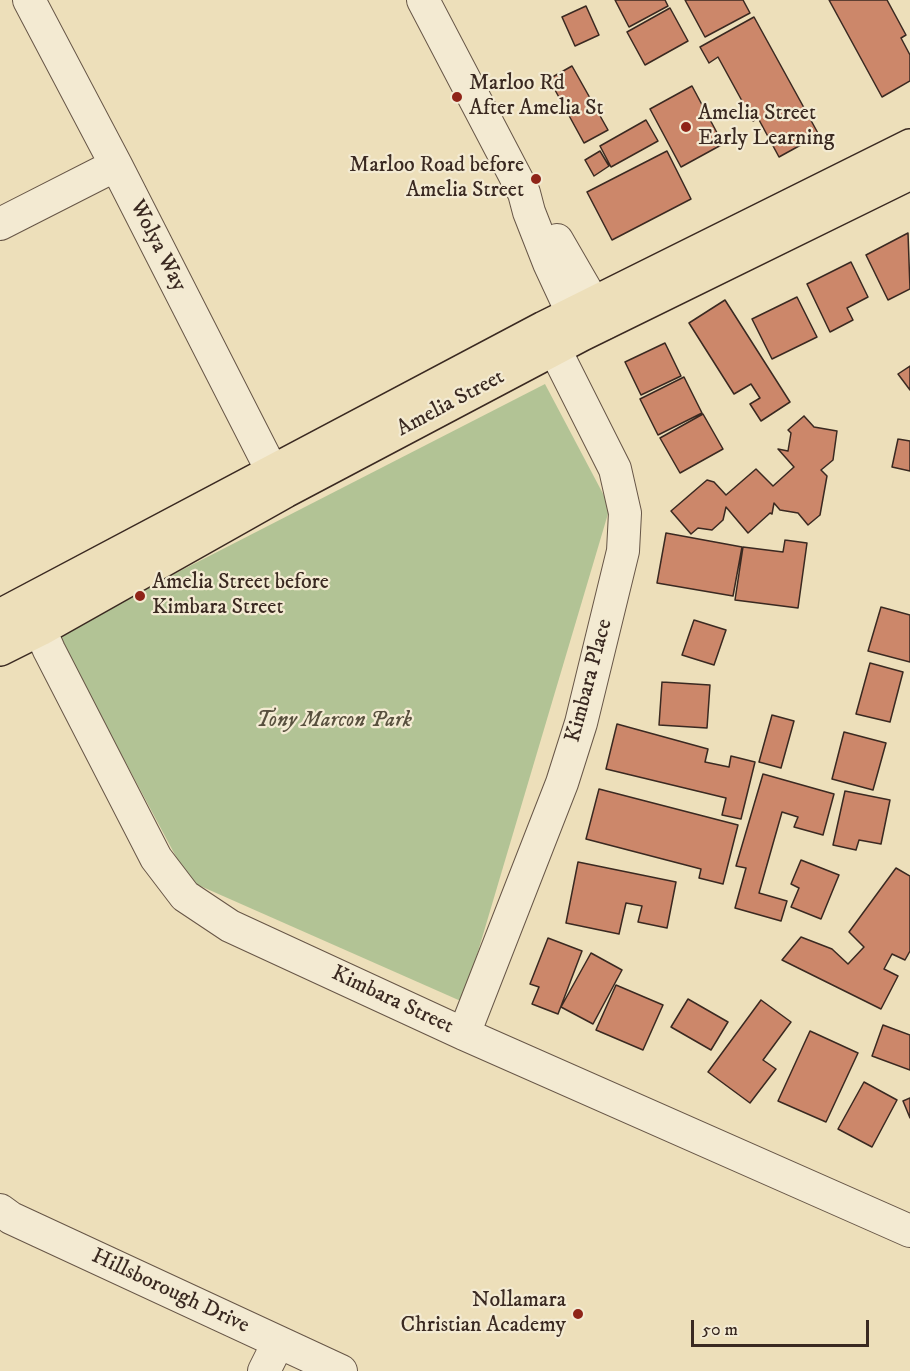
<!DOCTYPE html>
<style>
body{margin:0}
#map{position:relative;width:910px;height:1371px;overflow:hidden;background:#eddfba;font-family:"IM FELL DW Pica",serif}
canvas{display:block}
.scale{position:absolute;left:691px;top:1320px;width:178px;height:27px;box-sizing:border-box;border:3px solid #3a2921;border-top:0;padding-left:8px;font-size:18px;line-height:21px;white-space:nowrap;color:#3a2921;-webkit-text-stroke:4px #f3ead2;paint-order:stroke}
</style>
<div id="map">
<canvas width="910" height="1371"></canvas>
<div class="scale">50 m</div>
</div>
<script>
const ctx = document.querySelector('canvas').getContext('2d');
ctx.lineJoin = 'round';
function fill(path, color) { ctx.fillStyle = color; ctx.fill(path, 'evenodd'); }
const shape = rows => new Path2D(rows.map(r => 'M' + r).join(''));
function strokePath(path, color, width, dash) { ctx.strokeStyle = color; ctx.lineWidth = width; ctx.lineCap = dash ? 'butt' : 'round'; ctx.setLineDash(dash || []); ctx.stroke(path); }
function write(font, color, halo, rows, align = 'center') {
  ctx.font = font + ' "IM FELL DW Pica",serif'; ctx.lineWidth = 4.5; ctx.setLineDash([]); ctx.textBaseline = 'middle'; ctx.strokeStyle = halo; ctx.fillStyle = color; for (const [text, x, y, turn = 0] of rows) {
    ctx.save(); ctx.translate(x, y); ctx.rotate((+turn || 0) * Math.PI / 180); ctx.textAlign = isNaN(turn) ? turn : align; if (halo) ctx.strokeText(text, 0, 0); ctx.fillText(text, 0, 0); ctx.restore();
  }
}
fill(shape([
 [545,384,610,507,463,1002,189,881,57,634]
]), '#b2c395');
const building = shape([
 [615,0,665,0,668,6,629,27,615,0],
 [685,0,743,0,750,13,705,37,685,0],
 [829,0,887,0,906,35,901,38,910,55,910,81,882,97,829,0],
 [586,6,599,35,575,46,562,17,586,6],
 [670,8,688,41,645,65,627,32,670,8],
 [754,17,819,135,779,157,758,118,753,121,718,57,709,63,700,47,754,17],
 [572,66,608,130,584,143,549,79,572,66],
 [692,86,723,144,681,167,650,109,692,86],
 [646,120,658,141,611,167,600,146,646,120],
 [600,151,609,166,594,176,585,160,600,151],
 [667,151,691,199,612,240,587,192,667,151],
 [908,233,910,289,888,300,866,255,908,233],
 [851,262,868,297,847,308,853,320,830,332,807,284,851,262],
 [797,297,817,337,772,359,752,319,797,297],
 [725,300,790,402,761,421,750,404,760,398,751,384,734,394,689,323,725,300],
 [665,343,681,376,641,395,625,362,665,343],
 [910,366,910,390,898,374,910,366],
 [684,377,702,413,658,435,640,399,684,377],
 [703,414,723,449,680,473,660,438,703,414],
 [804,416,814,427,837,431,833,460,821,470,827,476,820,515,808,525,798,513,780,510,774,503,772,514,770,513,748,533,726,507,723,520,712,530,698,528,691,534,671,511,707,480,714,482,726,495,756,469,773,486,794,467,778,449,788,451,791,433,788,430,804,416],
 [898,439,910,441,910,471,892,467,898,439],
 [666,533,742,547,733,596,657,583,666,533],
 [785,540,807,543,798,608,735,600,743,547,783,552,785,540],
 [881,607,910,615,910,662,868,651,881,607],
 [694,620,726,630,714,665,682,655,694,620],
 [870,663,903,672,890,722,856,714,870,663],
 [662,682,710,685,707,728,659,725,662,682],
 [772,715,794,721,781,768,759,762,772,715],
 [617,724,708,749,705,762,729,767,731,756,755,762,741,819,722,815,726,798,606,769,617,724],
 [844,732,886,743,873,790,832,779,844,732],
 [763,774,834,794,823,835,794,827,798,817,782,812,759,893,787,901,781,921,735,908,746,868,736,866,763,774],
 [599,789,738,825,723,884,699,878,701,869,586,839,599,789],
 [845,791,890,800,881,844,859,840,856,850,833,845,845,791],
 [801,860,839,875,821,919,791,907,799,888,791,884,801,860],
 [578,862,676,882,667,928,638,922,642,906,626,903,619,934,566,923,578,862],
 [896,868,910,876,910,951,905,960,892,954,884,969,898,976,881,1009,782,960,801,937,832,949,848,964,864,947,849,932,896,868],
 [548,938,582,951,558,1014,532,1004,539,987,530,984,548,938],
 [591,953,622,970,593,1024,561,1007,591,953],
 [616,985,663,1005,643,1050,596,1030,616,985],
 [688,999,728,1022,711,1050,671,1027,688,999],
 [761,1000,791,1022,763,1060,776,1069,750,1103,708,1072,761,1000],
 [883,1025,910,1035,910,1070,872,1056,883,1025],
 [810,1031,858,1053,826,1122,778,1101,810,1031],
 [864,1082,897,1100,872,1147,838,1129,864,1082],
 [910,1098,910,1118,903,1101,910,1098]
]);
fill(building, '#cc876a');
strokePath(building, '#3a2921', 1.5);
const minor = shape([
 [29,0,116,165,272,471,285,491],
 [423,0,524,193,529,212,549,263,582,334],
 [0,224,116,165],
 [557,240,605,323],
 [29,605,49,650,156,858,185,896,230,926,464,1034,910,1231],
 [464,1034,562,783,581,723,623,551,625,513,615,469,544,328],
 [0,1210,11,1218,341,1371],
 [264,1371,278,1343]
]);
const major = shape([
 [0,616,544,328,910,146],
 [0,649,40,629,285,491,582,334,910,173]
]);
strokePath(minor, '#675647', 34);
strokePath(major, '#3a2921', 36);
strokePath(minor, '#f3ead2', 32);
strokePath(major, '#eddfba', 33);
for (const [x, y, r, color] of [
 [457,97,6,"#8f2418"],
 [686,127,6,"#8f2418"],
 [536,179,6,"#8f2418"],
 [140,596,6,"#8f2418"],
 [578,1314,6,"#8f2418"]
]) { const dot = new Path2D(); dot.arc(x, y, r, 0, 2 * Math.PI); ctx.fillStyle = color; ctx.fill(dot); strokePath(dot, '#f3ead2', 2); }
write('22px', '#3a2921', '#f3ead2', [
 ["Marloo Rd",469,84],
 ["After Amelia St",469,109],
 ["Amelia Street",698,114],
 ["Early Learning",698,139],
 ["Marloo Road before",524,166,"right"],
 ["Amelia Street",524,191,"right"],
 ["Amelia Street before",152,583],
 ["Kimbara Street",152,608],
 ["Nollamara",566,1301,"right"],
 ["Christian Academy",566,1326,"right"]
], 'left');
write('22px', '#3a2921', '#f3ead2', [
 ["Wolya Way",157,246,63],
 ["Amelia Street",451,404,-28],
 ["Kimbara Place",590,681,-75],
 ["Kimbara Street",392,1001,25],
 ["Hillsborough Drive",170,1292,25]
]);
write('italic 22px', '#58503e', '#f3ead2', [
 ["Tony Marcon Park",334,721]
]);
</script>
